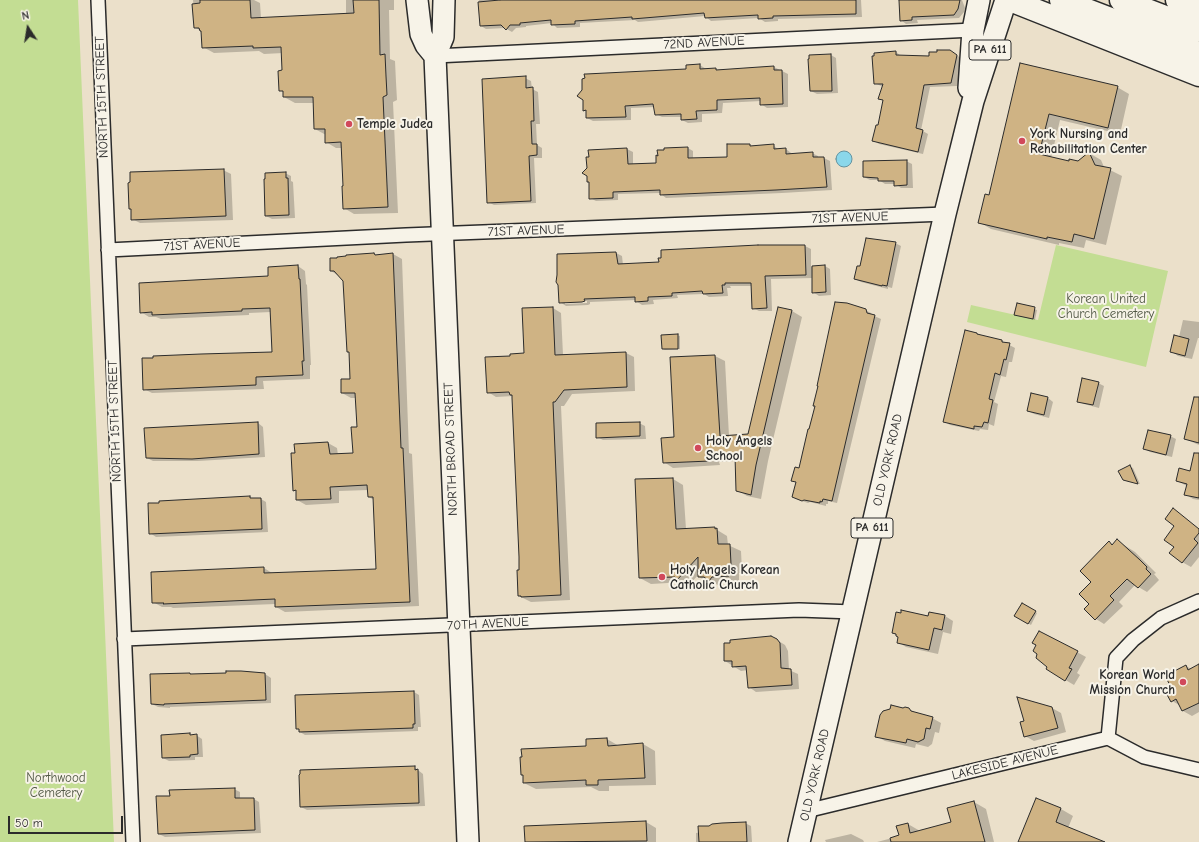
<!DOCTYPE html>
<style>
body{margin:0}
#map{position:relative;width:1199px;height:842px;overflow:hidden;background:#ebe0ca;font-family:"Comic Neue",sans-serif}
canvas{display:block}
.north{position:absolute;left:8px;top:8px;width:40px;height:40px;-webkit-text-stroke:3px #f7f3e8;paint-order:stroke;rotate:348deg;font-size:11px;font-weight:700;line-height:16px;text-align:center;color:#2b2b2b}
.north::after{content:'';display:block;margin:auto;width:14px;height:18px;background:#2b2b2b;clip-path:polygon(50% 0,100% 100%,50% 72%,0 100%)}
.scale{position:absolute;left:8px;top:816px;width:115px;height:18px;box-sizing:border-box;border:2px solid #2b2b2b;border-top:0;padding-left:5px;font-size:12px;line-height:14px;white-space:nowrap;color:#2b2b2b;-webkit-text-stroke:3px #f7f3e8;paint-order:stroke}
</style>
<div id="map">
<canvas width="1199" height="842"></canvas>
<div class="north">N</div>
<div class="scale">50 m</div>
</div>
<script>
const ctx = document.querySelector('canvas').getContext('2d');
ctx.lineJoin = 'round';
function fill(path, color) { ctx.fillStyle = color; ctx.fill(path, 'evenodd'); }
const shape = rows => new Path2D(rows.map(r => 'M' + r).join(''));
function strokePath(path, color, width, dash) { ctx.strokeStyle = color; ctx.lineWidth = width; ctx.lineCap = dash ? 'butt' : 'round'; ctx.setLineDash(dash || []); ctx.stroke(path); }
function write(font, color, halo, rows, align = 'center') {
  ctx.font = font + ' "Comic Neue",sans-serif'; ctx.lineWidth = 4; ctx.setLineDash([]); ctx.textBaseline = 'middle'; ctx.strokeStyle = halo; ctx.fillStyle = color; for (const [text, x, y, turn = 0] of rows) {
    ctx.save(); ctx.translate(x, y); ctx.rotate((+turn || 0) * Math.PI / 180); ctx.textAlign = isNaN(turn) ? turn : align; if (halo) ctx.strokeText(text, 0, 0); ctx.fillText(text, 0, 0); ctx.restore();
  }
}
fill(shape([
 [0,0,78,0,114,842,0,842],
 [1056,245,1168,271,1146,367,967,322,971,305,1038,320]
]), '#c3dd93');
const water = shape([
 '836 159a8 8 0 1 1 16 0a8 8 0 1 1-16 0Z'
]);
fill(water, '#8ad7ea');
strokePath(water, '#64929e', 1);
fill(shape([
 [193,0,254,0,260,3,261,18,346,15,346,0,394,0,394,10,389,10,390,59,395,61,396,82,397,100,393,102,398,213,354,214,344,208,344,187,342,148,336,148,326,142,326,135,315,129,315,103,295,103,284,97,284,92,280,90,283,71,283,53,264,54,259,51,214,53,203,47,202,32,195,27],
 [479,0,861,0,862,17,778,19,778,21,765,22,759,18,711,21,706,17,705,16,638,22,635,20,580,23,580,27,557,28,552,23,526,26,526,27,516,28,512,32,505,28,486,29,481,26],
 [900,0,962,0,965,8,964,12,959,18,917,20,918,23,906,24,901,20],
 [949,51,963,59,957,86,930,87,921,130,928,134,923,154,879,144,873,140,879,126,884,101,879,98,883,87,875,83,896,52,901,56,930,57],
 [831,55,836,58,838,93,817,94,811,91],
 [1021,64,1117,87,1129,94,1120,134,1060,120,1051,158,1069,162,1078,162,1089,153,1101,160,1104,167,1122,176,1106,245,1086,240,1084,248,1059,243,1059,245,991,229,979,222,990,196],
 [700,65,706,69,716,69,718,71,774,67,788,74,788,107,767,108,761,104,761,101,723,103,722,113,702,114,702,122,688,123,682,120,682,117,662,117,656,114,655,107,631,108,631,120,593,121,587,118,587,112,584,110],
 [525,78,531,81,532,89,538,92,540,124,536,124,537,145,542,148,542,158,534,158,536,203,494,205,488,202],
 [749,145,753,147,773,145,779,150,786,149,791,153,791,154,812,153,818,156,818,158,824,158,830,161,832,190,782,193,666,198,661,194,661,193,618,194,618,200,596,201,590,198,627,149,633,152,633,165,657,164,688,148,693,151,693,159,727,158],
 [906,161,912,164,913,188,901,188,895,184,885,184,879,180,870,180,864,177],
 [223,170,231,174,233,220,140,223,132,219,132,210,130,209],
 [285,173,291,176,291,181,293,182,295,218,272,219,266,216],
 [895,243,901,246,892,288,888,287,888,289,861,282,855,279,861,267],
 [805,246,811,249,811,267,825,266,830,269,831,295,819,296,813,292,813,278,771,279,772,311,759,311,753,308,752,286,730,286,731,288,727,288,728,296,709,297,704,294,677,295,678,298,653,300,654,304,642,305,636,301,636,300,590,302,590,304,588,305,566,306,560,302,558,255,616,253,622,256,623,265,660,263],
 [587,301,587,303,565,304,565,302],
 [393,254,402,259,409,453,412,454,419,606,285,612,276,607,276,604,173,608,171,607,162,607,153,602,264,568,272,573,377,570,374,500,369,497,368,490,339,491,339,503,306,505,297,500,297,492,294,490,295,445,328,443,337,448,338,455,354,454,358,428,357,398,351,398,342,393,351,380,350,353,348,352,344,280,339,276,331,271,338,259,347,256],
 [298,266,305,271,306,284,307,285,311,365,310,365,310,379,263,381,264,389,152,393,144,389,273,353,271,312,249,313,249,315,161,319,156,317,149,317,141,312,269,277],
 [1018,304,1037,310,1035,320,1015,315],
 [553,308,561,313,563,355,626,353,634,357,635,391,572,394,564,406,561,406,570,600,531,602,519,596,520,571,513,396,496,397,488,392,511,357,525,354],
 [779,308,792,311,802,317,768,461,761,499,747,496,737,490,736,461,719,462,720,465,673,468,664,462,675,438,671,358,715,356,725,361,729,436,749,435],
 [865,310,871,313,872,315,881,319,837,503,828,501,828,504,826,504,826,506,810,502,808,503,799,500,797,483,793,480,799,469],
 [1183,320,1199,322,1199,338,1198,338,1192,359,1178,356,1171,351,1179,337],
 [977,334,982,336,1002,341,1015,348,1012,362,1009,362,1006,377,1001,376,994,402,998,404,994,426,989,424,988,430,980,429,979,431,950,425,945,422],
 [677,335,680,336,680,349,665,350,663,349],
 [1098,383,1104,386,1099,408,1084,404,1078,401],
 [1032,394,1048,398,1053,402,1049,418,1034,414,1028,411],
 [1199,419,1199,445,1185,439],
 [258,423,263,427,265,457,198,461,153,461,147,458],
 [639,423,645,426,646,439,603,440,597,437],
 [1170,436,1176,439,1172,457,1150,452,1145,449],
 [1130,467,1133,468,1140,484,1123,479],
 [1180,469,1198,472,1199,470,1199,500,1193,499,1185,494,1187,486,1177,481],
 [673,479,683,485,686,529,714,528,727,536,728,545,741,551,742,571,741,573,739,573,739,581,723,582,720,586,714,583,710,583,699,577,699,574,689,585,684,582,651,584,640,578],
 [250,497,253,499,261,499,266,502,268,532,156,537,150,533],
 [1173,510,1199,529,1199,557,1191,567,1182,562],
 [1118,541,1135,552,1156,573,1154,574,1159,580,1147,592,1135,585,1119,602,1123,606,1104,624,1096,619,1090,604,1093,582,1110,543,1114,545],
 [1023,604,1037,613,1031,625,1016,616],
 [945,616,953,621,951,634,943,632,938,654,906,647,898,642,899,637,893,633],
 [1040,632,1086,657,1077,673,1080,675,1074,685,1047,669,1049,666,1037,645],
 [777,640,785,645,788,651,789,670,798,674,799,689,756,692,749,687,748,670,741,671,725,661],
 [1199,665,1199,712,1192,716,1183,711,1181,706,1172,701,1172,688,1186,666,1191,669],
 [265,674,271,678,271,703,170,707,170,708,158,707,152,704],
 [414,692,419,695,421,727,418,727,418,731,305,735,300,732,300,729,297,728],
 [1052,708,1061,713,1066,732,1034,741,1025,736],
 [909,709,916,713,932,718,941,723,939,733,935,732,932,744,928,747,916,744,915,748,885,741,876,736],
 [189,734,192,736,196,735,202,739,203,757,195,757,195,760,169,761,163,758],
 [607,739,619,746,643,744,655,751,656,785,609,786,609,791,599,791,591,787,536,789,524,783,524,776,522,775],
 [414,767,423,774,425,806,307,810,301,807],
 [234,789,240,792,240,799,254,799,259,802,261,833,165,837,159,834,171,796],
 [1036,799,1061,809,1073,816,1068,828,1103,842,1019,842],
 [974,802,986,809,994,842,877,842,900,836,908,824,920,831,952,823],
 [646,822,656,828,656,842,527,842,526,827],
 [745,823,751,826,752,842,696,842,696,833],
 [851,834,863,840,864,842,826,842,825,840]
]), '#0003');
const building = shape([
 [200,0,250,0,251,18,354,13,353,0,379,0,380,55,385,54,386,76,387,95,383,97,388,207,343,209,342,186,343,186,341,142,325,143,325,129,314,129,313,97,283,97,283,91,279,91,278,71,282,70,281,47,253,48,253,46,202,48,201,31,200,31,199,28,194,28,192,4,200,3,200,0],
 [500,0,856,0,856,14,773,16,773,18,758,19,758,15,705,18,704,13,632,19,632,17,575,21,575,24,551,25,551,20,520,23,520,25,510,25,506,30,501,25,480,26,478,2,500,0],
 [899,0,960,0,958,9,954,15,912,17,912,20,900,21,899,0],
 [937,50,950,50,957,55,951,83,924,85,916,128,923,130,918,152,872,141,876,125,878,125,883,100,878,99,883,84,874,84,872,56,874,56,874,53,896,51,896,55,929,56,929,52,937,52,937,50],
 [831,54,832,91,810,91,808,59,809,59,809,55,831,54],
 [1020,63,1118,86,1108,128,1049,114,1039,154,1069,161,1069,159,1078,161,1089,152,1095,165,1111,168,1094,239,1074,234,1072,242,1047,237,1047,239,978,223,985,194,989,195,1020,63],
 [700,64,700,69,716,68,716,70,774,66,774,70,782,70,783,104,760,105,760,98,717,100,717,110,696,111,697,119,681,120,681,114,655,115,653,104,625,106,626,117,586,118,586,110,583,111,583,100,577,96,582,90,582,79,585,78,584,74,586,74,686,69,686,65,700,64],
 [526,76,526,88,533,87,534,121,531,121,532,144,537,144,537,155,529,156,531,201,487,203,482,79,526,76],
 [727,144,750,144,750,146,774,144,774,149,786,148,786,154,813,152,813,157,824,157,827,187,776,190,660,195,660,190,613,192,613,198,589,199,589,182,587,182,587,176,582,173,587,168,586,157,589,157,588,150,627,148,628,164,656,163,656,155,658,156,657,150,664,150,664,148,688,147,688,158,727,157,727,144],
 [907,160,907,185,894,186,894,181,878,181,878,178,863,177,863,161,907,160],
 [224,169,226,216,131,220,131,209,129,209,128,183,130,182,130,172,224,169],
 [286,172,286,178,288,178,289,215,265,216,264,179,265,179,265,173,286,172],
 [866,238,896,242,887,286,882,285,882,286,854,279,857,266,860,266,866,238],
 [758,245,805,245,806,275,765,276,767,308,752,309,751,283,725,283,725,285,722,285,723,293,703,294,702,291,672,293,672,296,648,297,648,301,635,302,635,297,584,299,585,301,582,302,559,303,558,285,556,282,557,275,557,254,616,252,618,264,659,262,658,258,661,258,661,250,758,245],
 [374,253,375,255,393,253,401,448,403,448,410,602,275,607,275,599,163,604,164,603,152,603,151,572,264,567,264,573,376,569,373,497,368,497,367,485,330,487,331,499,296,500,296,490,293,491,291,453,295,453,294,444,328,442,330,454,353,453,351,427,357,427,355,393,341,393,341,379,350,379,349,352,347,352,343,281,334,271,330,271,330,258,337,258,337,257,346,256,346,255,374,253],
 [298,265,299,279,300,279,304,361,302,361,303,375,256,377,256,385,143,390,142,358,153,358,153,356,201,354,272,352,270,308,242,309,242,311,152,315,152,312,140,313,139,283,268,276,268,267,298,265],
 [825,265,826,292,812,293,812,266,825,265],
 [835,302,847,303,866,309,867,313,875,315,832,501,823,499,822,502,820,501,820,503,804,500,802,501,792,497,796,482,791,481,795,467,799,468,808,429,809,429,815,406,813,406,818,386,817,386,835,302],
 [1017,303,1035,307,1033,319,1014,315,1017,303],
 [553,307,555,355,626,352,627,387,564,390,555,402,553,402,561,595,521,597,521,596,518,596,517,570,519,570,519,557,512,398,512,395,510,395,509,392,487,393,485,357,510,356,510,354,524,353,522,308,553,307],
 [778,307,792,310,756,465,751,495,736,491,735,456,710,457,710,461,663,463,661,438,674,437,670,357,715,355,720,436,748,434,778,307],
 [965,330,977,333,977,334,1002,340,1002,342,1010,343,1006,360,1004,359,1000,375,995,373,989,399,993,400,988,423,984,422,982,427,974,426,974,429,943,422,965,330],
 [678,334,678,349,662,349,661,335,678,334],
 [1174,335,1189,339,1185,356,1170,352,1174,335],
 [1082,378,1099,382,1093,405,1077,402,1082,378],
 [1031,393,1048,397,1044,415,1027,411,1031,393],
 [1194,397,1199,397,1199,443,1184,439,1194,397],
 [258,422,259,454,192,459,146,458,144,428,258,422],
 [640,422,640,436,596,438,596,423,640,422],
 [1148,430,1171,435,1166,455,1143,449,1148,430],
 [1194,453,1199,453,1199,498,1184,495,1187,484,1176,481,1179,468,1190,471,1194,453],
 [1130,465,1138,484,1123,480,1118,471,1130,465],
 [673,478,676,529,715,527,715,529,717,528,718,544,730,544,731,564,730,567,728,567,729,576,712,577,709,581,704,577,698,577,698,557,677,580,675,577,639,578,635,479,673,478],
 [250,496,250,498,261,498,262,529,149,534,148,503,159,503,159,501,250,496],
 [1173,508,1199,529,1199,533,1194,539,1198,543,1182,563,1169,553,1174,547,1164,540,1174,526,1165,519,1173,508],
 [1117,539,1140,560,1147,567,1146,569,1151,574,1138,588,1127,579,1110,596,1114,600,1095,620,1084,609,1089,604,1079,594,1091,582,1080,571,1109,541,1112,545,1117,539],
 [1022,603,1036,611,1028,624,1014,616,1022,603],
 [901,610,928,616,929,612,945,615,942,630,934,628,929,650,897,643,898,637,896,636,896,634,892,633,896,612,901,613,901,610],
 [1039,631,1078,651,1069,668,1072,669,1065,681,1046,669,1047,667,1036,658,1037,654,1033,651,1036,645,1032,643,1039,631],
 [771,636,777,639,780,643,781,668,791,669,792,685,748,688,746,666,732,667,732,661,724,661,724,643,730,643,730,640,771,636],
 [1199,664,1199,703,1182,711,1176,699,1171,702,1165,691,1171,687,1165,676,1186,665,1188,670,1199,664],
 [226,671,241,671,265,673,266,700,164,704,164,705,151,704,150,674,190,673,190,674,226,673,226,671],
 [414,691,415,724,413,724,413,728,299,732,299,729,296,729,295,695,414,691],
 [1017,697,1052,707,1058,728,1024,737,1020,722,1024,721,1017,697],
 [891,705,903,708,905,707,909,708,911,711,933,717,930,729,926,728,924,739,918,742,907,739,906,743,875,737,880,715,883,711,890,709,891,705],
 [190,733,190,735,197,734,198,754,190,755,190,757,162,758,161,735,190,733],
 [607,738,608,746,643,743,645,778,598,780,598,785,586,785,586,780,523,783,523,775,521,775,520,757,522,757,521,749,586,746,586,739,607,738],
 [415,766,415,770,418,769,419,803,300,807,299,775,300,774,300,770,415,766],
 [235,788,235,798,254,798,255,830,158,834,156,796,170,796,169,790,235,788],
 [1036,798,1061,808,1056,822,1105,842,1018,842,1036,798],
 [974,801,985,842,891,842,890,838,899,835,896,826,908,823,910,833,951,822,947,808,974,801],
 [646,821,647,841,525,842,524,826,646,821],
 [746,822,747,842,699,842,698,826,709,826,712,824,722,823,746,822]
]);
fill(building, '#cfb384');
strokePath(building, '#2b2b2b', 1);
const minor = shape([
 [98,0,133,842],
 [435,56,973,30],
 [108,250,406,235,945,214],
 [124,639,799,610,853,612],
 [1108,738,1116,658,1133,640,1161,618,1199,601],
 [806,811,1108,738,1144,757,1199,770]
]);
const primary = shape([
 [417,0,421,34,426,45,435,56],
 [444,0,443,37,435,56,468,842],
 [969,88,973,30,979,0],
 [799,842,945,214,973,101,1006,0]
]);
const trunk = shape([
 [1010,0,1199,75],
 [1061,0,1199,53],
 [1121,0,1199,30],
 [1177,0,1199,8]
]);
strokePath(minor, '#2b2b2b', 16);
strokePath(primary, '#2b2b2b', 24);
strokePath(trunk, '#2b2b2b', 25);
strokePath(minor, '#f7f3e8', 13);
strokePath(primary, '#f7f3e8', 21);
strokePath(trunk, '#f7f3e8', 22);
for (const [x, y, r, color] of [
 [349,124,4,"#d1495b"],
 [1022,141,4,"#d1495b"],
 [698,448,4,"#d1495b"],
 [662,577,4,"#d1495b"],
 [1183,682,4,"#d1495b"]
]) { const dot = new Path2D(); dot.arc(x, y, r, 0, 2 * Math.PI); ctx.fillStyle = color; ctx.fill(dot); strokePath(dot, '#f7f3e8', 1.5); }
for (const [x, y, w] of [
 [990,50,42],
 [872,528,42]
]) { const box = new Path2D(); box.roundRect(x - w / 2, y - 10, w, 20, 3); ctx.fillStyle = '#f7f3e8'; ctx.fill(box); strokePath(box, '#2b2b2b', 1); }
write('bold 12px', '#2b2b2b', null, [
 ["PA 611",990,50],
 ["PA 611",872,528]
]);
write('13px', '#2b2b2b', '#f7f3e8', [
 ["72ND AVENUE",704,43,-3],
 ["NORTH 15TH STREET",102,97,-92],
 ["71ST AVENUE",850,218,-2],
 ["71ST AVENUE",526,231,-2],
 ["71ST AVENUE",202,245,-3],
 ["NORTH 15TH STREET",115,421,-92],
 ["NORTH BROAD STREET",451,449,-92],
 ["OLD YORK ROAD",888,460,-77],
 ["70TH AVENUE",488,624,-3],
 ["LAKESIDE AVENUE",1005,763,-14],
 ["OLD YORK ROAD",815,775,-77]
]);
write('bold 13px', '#2b2b2b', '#f7f3e8', [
 ["Temple Judea",357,124],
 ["York Nursing and",1030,134],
 ["Rehabilitation Center",1030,149],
 ["Holy Angels",706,441],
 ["School",706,456],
 ["Holy Angels Korean",670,570],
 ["Catholic Church",670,585],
 ["Korean World",1175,675,"right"],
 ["Mission Church",1175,690,"right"]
], 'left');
write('13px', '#515845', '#f7f3e8', [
 ["Korean United",1106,299],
 ["Church Cemetery",1106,314],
 ["Northwood",56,778],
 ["Cemetery",56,793]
]);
</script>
